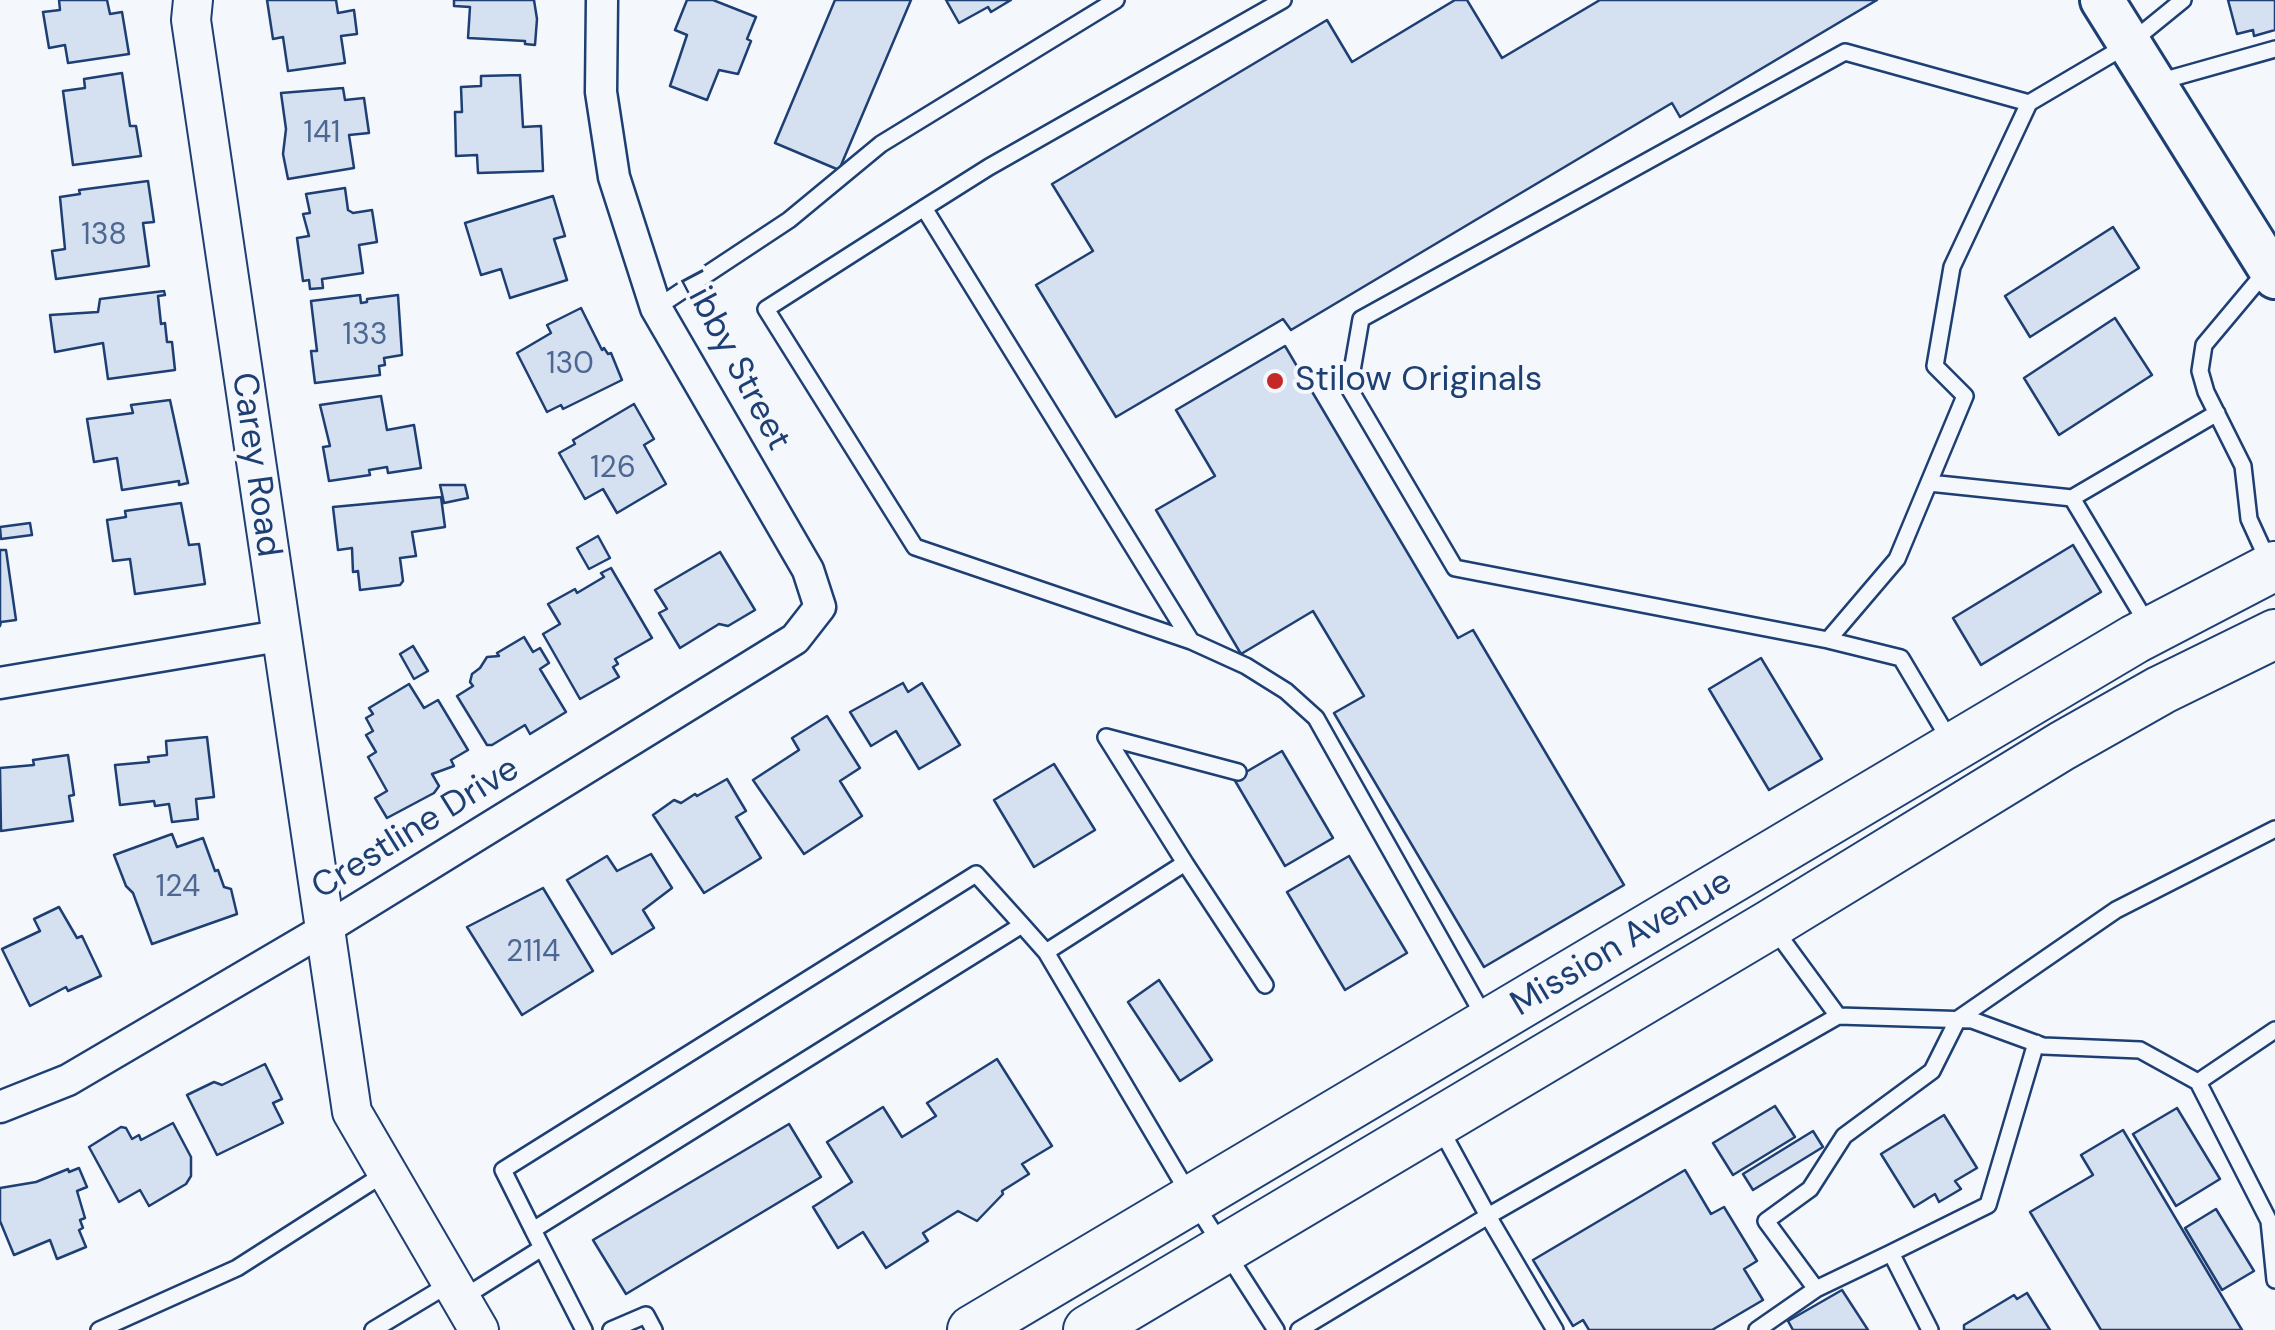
<!DOCTYPE html>
<style>
body{margin:0}
canvas{display:block;background:#f4f7fb}
</style>
<canvas width="2275" height="1330"></canvas>
<script>
const ctx = document.querySelector('canvas').getContext('2d');
ctx.lineJoin = 'round';
function fill(path, color) { ctx.fillStyle = color; ctx.fill(path, 'evenodd'); }
const shape = rows => new Path2D(rows.map(r => 'M' + r).join(''));
function strokePath(path, color, width, dash) { ctx.strokeStyle = color; ctx.lineWidth = width; ctx.lineCap = dash ? 'butt' : 'round'; ctx.setLineDash(dash || []); ctx.stroke(path); }
function write(font, color, halo, rows, align = 'center') {
  ctx.font = font + ' "DM Sans",sans-serif'; ctx.lineWidth = 8; ctx.setLineDash([]); ctx.textBaseline = 'middle'; ctx.strokeStyle = halo; ctx.fillStyle = color; for (const [text, x, y, turn = 0] of rows) {
    ctx.save(); ctx.translate(x, y); ctx.rotate((+turn || 0) * Math.PI / 180); ctx.textAlign = isNaN(turn) ? turn : align; if (halo) ctx.strokeText(text, 0, 0); ctx.fillText(text, 0, 0); ctx.restore();
  }
}
const building = shape([
 [59,0,107,0,110,14,122,12,129,54,68,63,65,45,49,48,43,12,60,10,59,0],
 [267,0,336,0,338,13,354,10,357,34,341,36,345,63,288,71,283,37,273,39,267,0],
 [454,0,534,0,537,19,535,45,525,44,525,41,468,38,470,7,454,6,454,0],
 [687,0,713,0,756,17,747,39,751,41,738,74,719,70,707,100,670,86,687,35,675,30,687,0],
 [835,0,911,0,839,170,775,143,835,0],
 [946,0,1011,0,991,12,988,7,959,23,946,0],
 [1455,0,1467,0,1502,58,1600,0,1877,0,1680,117,1672,103,1291,330,1283,319,1116,417,1036,285,1093,251,1052,184,1327,20,1352,62,1455,0],
 [2228,0,2275,0,2275,30,2254,36,2253,30,2237,34,2228,0],
 [122,73,130,126,136,126,141,156,73,165,63,91,85,88,84,79,122,73],
 [520,75,523,127,541,126,543,171,478,173,477,155,456,156,455,112,462,112,461,87,481,86,481,76,520,75],
 [343,88,345,100,364,98,369,133,349,135,354,168,288,179,283,154,286,129,281,93,343,88],
 [148,181,154,222,143,223,149,266,56,279,52,251,65,249,60,197,80,194,79,190,148,181],
 [345,188,348,210,353,213,372,210,377,242,359,245,363,273,322,279,323,288,310,289,309,280,303,281,297,238,309,236,303,214,310,213,306,194,345,188],
 [553,196,565,236,554,239,567,280,510,298,501,269,481,275,465,223,553,196],
 [2113,227,2139,268,2030,337,2005,296,2113,227],
 [164,291,165,295,158,296,161,324,165,323,167,342,172,342,175,370,108,379,103,343,55,352,50,315,98,312,100,299,164,291],
 [360,295,361,303,367,302,367,299,398,295,402,355,384,358,385,365,379,366,380,375,315,383,311,351,317,351,311,301,360,295],
 [581,308,602,350,604,348,608,354,611,353,622,380,563,409,561,405,547,412,517,353,551,333,547,325,581,308],
 [2115,318,2152,375,2059,435,2024,378,2115,318],
 [1285,346,1458,638,1473,630,1624,885,1484,967,1334,713,1364,696,1313,611,1241,654,1156,510,1215,476,1176,410,1285,346],
 [381,396,387,430,414,425,421,468,388,473,387,467,369,470,370,475,329,481,323,447,330,446,320,405,381,396],
 [170,400,188,483,179,485,179,481,122,490,117,458,94,462,87,419,133,413,131,405,170,400],
 [634,404,654,439,644,445,666,484,617,513,603,489,585,499,559,453,575,444,573,440,634,404],
 [440,485,465,485,468,498,444,503,440,485],
 [441,497,445,527,412,532,416,556,400,558,403,581,400,585,360,590,358,571,353,572,352,548,338,550,333,507,441,497],
 [181,503,189,545,199,544,205,584,135,594,130,559,113,561,107,520,126,517,125,511,181,503],
 [30,523,32,535,1,539,0,527,30,523],
 [598,536,610,558,589,569,577,548,598,536],
 [2073,545,2101,592,1981,665,1953,618,2073,545],
 [0,550,6,550,16,620,1,622,0,626,0,550],
 [720,552,755,610,728,626,719,624,680,648,659,613,667,609,655,590,720,552],
 [611,568,652,638,615,659,618,664,613,667,619,677,580,699,543,634,560,624,548,604,575,589,577,593,604,577,601,573,611,568],
 [524,637,533,652,540,648,549,663,540,669,566,712,530,734,525,725,492,745,487,745,457,696,473,686,470,682,472,674,480,668,487,657,499,656,497,653,524,637],
 [413,646,428,671,414,679,400,654,413,646],
 [1761,658,1822,759,1769,790,1709,689,1761,658],
 [903,683,908,692,922,683,960,745,919,769,896,731,871,746,850,712,903,683],
 [409,684,424,708,438,700,468,750,451,760,454,766,432,774,439,786,434,793,387,818,375,798,387,791,368,757,376,752,366,735,373,731,366,718,373,714,369,708,409,684],
 [827,716,860,768,840,781,862,816,804,854,753,780,799,750,792,738,827,716],
 [207,737,214,797,196,799,198,819,172,822,169,804,155,806,154,801,120,805,115,765,149,762,148,757,167,755,166,741,207,737],
 [1282,751,1333,838,1285,866,1234,779,1282,751],
 [68,755,74,795,69,796,73,821,1,831,0,768,34,765,33,760,68,755],
 [1054,764,1095,830,1034,867,994,800,1054,764],
 [727,779,746,811,736,817,761,858,704,893,653,815,674,800,681,803,695,794,697,796,727,779],
 [172,834,177,847,203,838,215,871,218,870,224,887,231,889,237,914,152,944,133,893,126,886,114,855,172,834],
 [651,854,672,888,643,910,654,928,612,954,567,880,607,856,617,871,651,854],
 [1349,856,1407,953,1345,990,1287,892,1349,856],
 [543,888,593,971,522,1015,467,927,543,888],
 [59,907,77,938,82,936,101,976,68,991,66,987,30,1006,2,949,40,931,34,919,59,907],
 [1159,980,1212,1060,1180,1081,1128,1002,1159,980],
 [997,1059,1052,1146,1022,1164,1029,1174,1002,1191,1003,1194,977,1221,958,1211,923,1233,928,1241,886,1268,863,1232,838,1248,813,1207,852,1182,827,1142,883,1107,902,1137,936,1116,927,1103,997,1059],
 [265,1064,282,1099,273,1103,283,1123,217,1155,187,1095,214,1082,222,1085,265,1064],
 [1775,1106,1795,1137,1733,1175,1713,1143,1775,1106],
 [2177,1108,2220,1179,2176,1206,2133,1134,2177,1108],
 [1944,1115,1977,1168,1955,1181,1961,1189,1939,1202,1935,1194,1914,1207,1881,1154,1944,1115],
 [173,1123,191,1157,191,1176,186,1184,149,1206,140,1190,119,1202,89,1147,121,1127,126,1128,132,1139,139,1135,141,1140,173,1123],
 [789,1124,821,1177,626,1294,593,1240,789,1124],
 [2123,1130,2242,1330,2101,1330,2030,1212,2093,1175,2081,1155,2123,1130],
 [1813,1131,1823,1147,1753,1190,1743,1174,1813,1131],
 [79,1168,87,1187,77,1191,85,1218,80,1220,83,1228,79,1230,86,1247,57,1259,50,1240,14,1255,0,1221,0,1188,36,1182,68,1169,69,1172,79,1168],
 [1685,1170,1711,1214,1724,1207,1757,1261,1744,1269,1763,1300,1712,1330,1589,1330,1583,1320,1573,1326,1533,1260,1685,1170],
 [2216,1209,2254,1271,2222,1290,2185,1228,2216,1209],
 [1842,1290,1868,1330,1793,1330,1788,1321,1842,1290],
 [2027,1293,2050,1330,1964,1330,1964,1325,2014,1295,2017,1299,2027,1293]
]);
fill(building, '#d5e0f0');
strokePath(building, '#1d3f73', 2.5);
const service = shape([
 [2158,82,2275,49],
 [924,208,1191,641,915,547,766,309,924,208,989,167,1283,0],
 [2266,271,2204,345,2200,371,2206,392,2243,466,2249,519,2270,565],
 [656,308,789,220,881,144,1116,0],
 [1929,483,2072,498],
 [2148,625,2072,498,2217,413],
 [1828,640,1897,559,1965,396,1935,366,1952,267,2029,103],
 [1191,641,1246,666,1286,691,1316,718,1486,1020],
 [1952,744,1901,658,1828,640,1455,568,1349,388,1361,319,1845,52,2029,103,2129,44,2183,0],
 [1185,863,1106,737,1238,772],
 [1022,925,533,1230,503,1170,976,874,1022,925,1046,952],
 [1265,985,1185,863,1046,952,1192,1199,1276,1330],
 [1838,1016,1972,1020,2043,1046,2140,1050,2198,1082,2269,1221,2275,1280],
 [2198,1082,2275,1030],
 [1439,1126,1488,1216,1838,1016,1775,930],
 [533,1230,584,1330],
 [1891,1253,1988,1205,2036,1043],
 [461,1299,542,1248],
 [99,1330,237,1268,387,1172],
 [373,1330,451,1283],
 [611,1330,646,1315,654,1330],
 [1299,1330,1488,1216,1555,1330],
 [1757,1330,1816,1289],
 [1930,1330,1891,1253,1816,1289,1766,1221,1810,1189,1844,1136,1932,1071,1958,1019,2116,910,2275,829]
]);
const minor = shape([
 [0,683,279,636],
 [0,1107,68,1080,325,929,795,639,820,607,808,570,656,308,614,177,601,92,602,0]
]);
const tertiary = shape([
 [193,0,191,20,352,1112,479,1330]
]);
const secondary = shape([
 [2102,0,2275,277]
]);
const primary = shape([
 [972,1330,2135,639,2275,566],
 [1088,1330,1771,924,2062,746,2161,690,2275,634]
]);
strokePath(service, '#1d3f73', 20);
strokePath(minor, '#1d3f73', 35);
strokePath(tertiary, '#1d3f73', 42);
strokePath(secondary, '#1d3f73', 48);
strokePath(primary, '#1d3f73', 52);
strokePath(service, '#f4f7fb', 15);
strokePath(minor, '#f4f7fb', 30);
strokePath(tertiary, '#f4f7fb', 38);
strokePath(secondary, '#f4f7fb', 42);
strokePath(primary, '#f4f7fb', 48);
for (const [x, y, r, color] of [
 [1275,381,10,"#c62828"]
]) { const dot = new Path2D(); dot.arc(x, y, r, 0, 2 * Math.PI); ctx.fillStyle = color; ctx.fill(dot); strokePath(dot, '#f4f7fb', 4); }
write('30px', '#4b6792', null, [
 ["141",322,134],
 ["138",104,236],
 ["133",365,336],
 ["130",570,365],
 ["126",613,469],
 ["124",178,888],
 ["2114",533,953]
]);
write('35px', '#1d3f73', '#f4f7fb', [
 ["Libby Street",734,361,62],
 ["Carey Road",255,465,82],
 ["Crestline Drive",416,829,-32],
 ["Mission Avenue",1622,944,-31]
]);
write('35px', '#1d3f73', '#f4f7fb', [
 ["Stilow Originals",1295,381]
], 'left');
</script>
